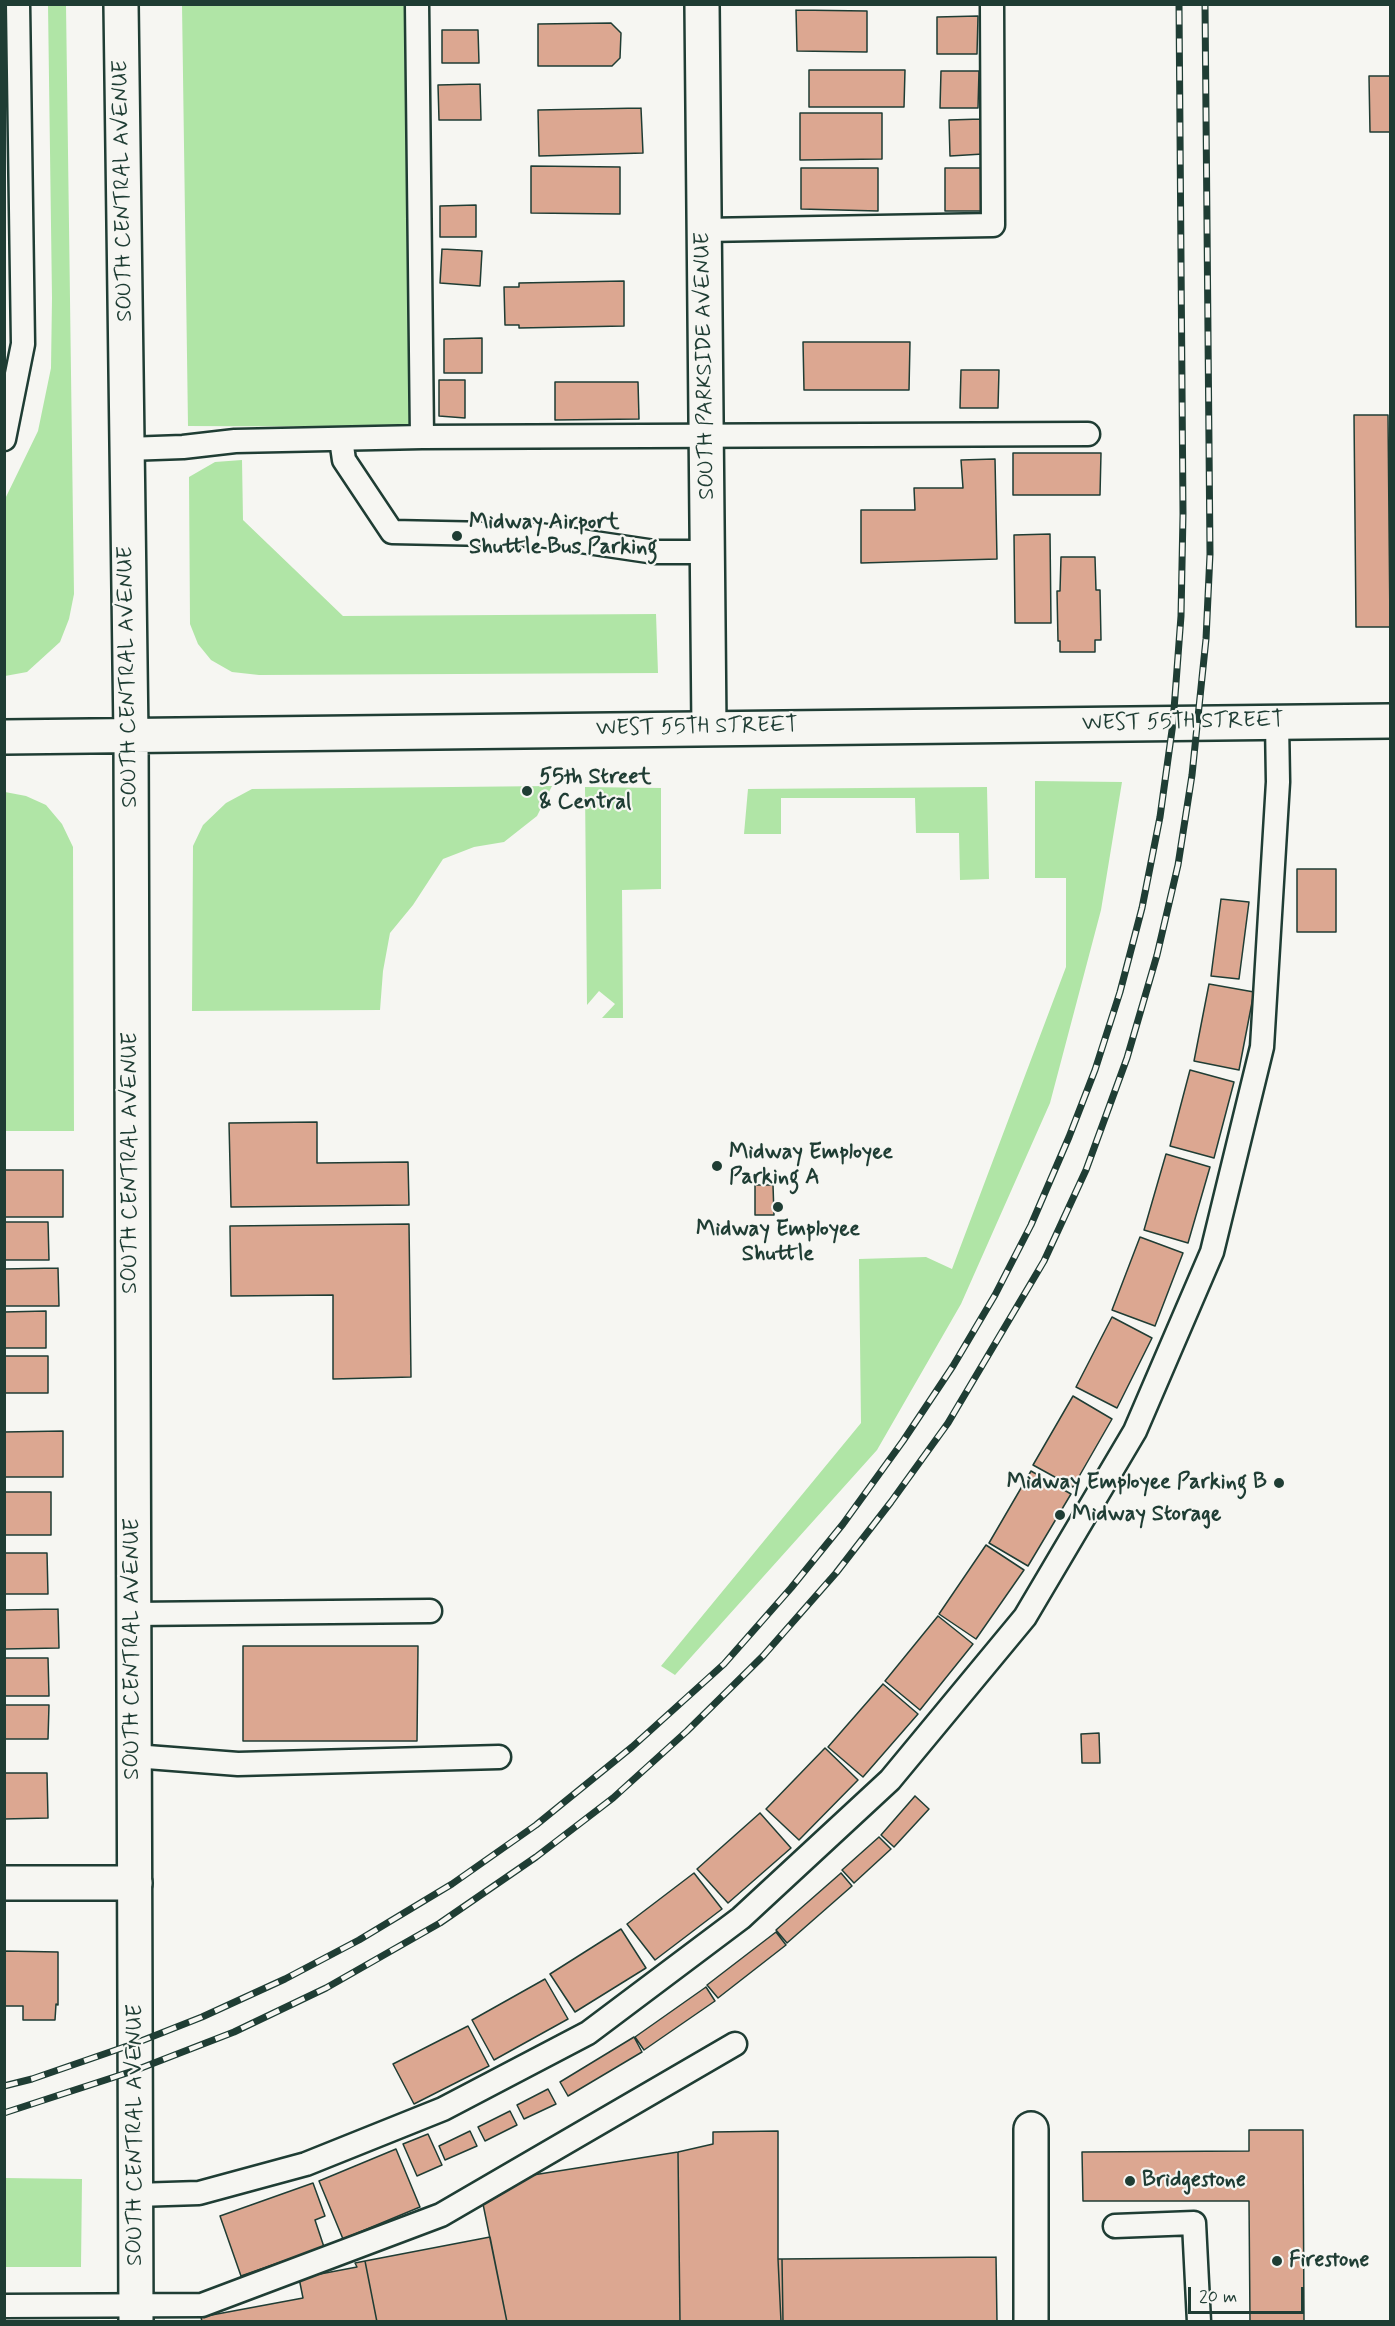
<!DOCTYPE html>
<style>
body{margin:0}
#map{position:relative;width:1395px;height:2326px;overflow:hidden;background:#f6f6f2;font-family:Mynerve,sans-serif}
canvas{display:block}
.frame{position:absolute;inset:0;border:6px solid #1f3d34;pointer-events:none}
.scale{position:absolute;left:1188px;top:2287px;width:116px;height:27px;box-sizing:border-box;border:3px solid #1f3d34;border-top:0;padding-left:8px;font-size:18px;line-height:21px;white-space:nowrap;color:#1f3d34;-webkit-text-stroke:4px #f6f6f2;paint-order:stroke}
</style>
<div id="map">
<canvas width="1395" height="2326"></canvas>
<div class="frame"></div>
<div class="scale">20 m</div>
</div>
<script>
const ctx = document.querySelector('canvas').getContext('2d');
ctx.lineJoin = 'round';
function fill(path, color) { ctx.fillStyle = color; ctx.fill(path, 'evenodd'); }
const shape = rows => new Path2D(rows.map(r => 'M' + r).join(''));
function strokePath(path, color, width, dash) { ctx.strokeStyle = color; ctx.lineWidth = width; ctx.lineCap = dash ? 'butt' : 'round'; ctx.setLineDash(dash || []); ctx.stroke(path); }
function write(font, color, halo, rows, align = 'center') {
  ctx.font = font + ' Mynerve,sans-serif'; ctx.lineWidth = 4.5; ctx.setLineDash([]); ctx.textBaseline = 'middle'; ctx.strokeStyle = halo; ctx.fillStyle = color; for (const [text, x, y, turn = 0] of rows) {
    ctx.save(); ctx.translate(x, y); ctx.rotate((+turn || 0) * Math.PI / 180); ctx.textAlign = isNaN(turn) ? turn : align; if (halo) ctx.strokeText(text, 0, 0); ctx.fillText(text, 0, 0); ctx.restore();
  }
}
fill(shape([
 [48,5,66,5,74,594,69,619,60,642,27,672,5,676,5,499,38,431,51,368,52,298],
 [182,5,404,5,410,427,188,426],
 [242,460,243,520,343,616,656,614,658,673,259,675,232,672,211,660,198,644,190,624,189,477,215,462],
 [1035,781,1122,782,1101,910,1050,1103,961,1304,877,1450,675,1675,661,1666,861,1423,859,1259,926,1257,952,1269,1066,967,1066,878,1035,878],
 [552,786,537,816,504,842,474,847,443,859,413,905,390,933,383,971,380,1010,192,1011,193,846,203,825,226,803,252,789],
 [585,787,661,788,661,889,622,890,623,1018,602,1018,615,1004,599,991,587,1005],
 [987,787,989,879,960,880,959,833,916,833,915,798,781,798,781,834,744,834,748,789],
 [5,792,26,796,46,805,62,824,73,847,74,1131,5,1131],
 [5,2178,82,2179,81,2267,5,2267]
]), '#b0e5a6');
const building = shape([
 [796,10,867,11,867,52,797,51,796,10],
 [978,16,977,54,937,54,937,17,978,16],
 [611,23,621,33,620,58,612,66,538,66,538,24,611,23],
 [442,30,478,30,479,63,442,63,442,30],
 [809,70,905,70,904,107,809,107,809,70],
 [941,71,979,71,978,108,940,108,941,71],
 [1369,76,1390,76,1390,132,1370,132,1369,76],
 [480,84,481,120,439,120,438,85,480,84],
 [641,108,643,153,539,156,538,110,641,108],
 [800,113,882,113,882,159,800,160,800,113],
 [981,119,983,154,950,156,949,120,981,119],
 [531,166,620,167,620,214,531,213,531,166],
 [801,168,878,168,878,211,801,209,801,168],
 [945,168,984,168,985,211,945,211,945,168],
 [476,205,476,237,440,237,440,206,476,205],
 [442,249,482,251,480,286,440,283,442,249],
 [624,281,624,326,519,328,519,325,505,325,504,287,519,287,519,283,624,281],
 [482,338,482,373,444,373,444,339,482,338],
 [803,342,910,342,909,390,804,390,803,342],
 [961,370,999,370,998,408,960,408,961,370],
 [439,380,465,380,465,418,439,416,439,380],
 [555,382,638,382,639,419,555,420,555,382],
 [1354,415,1388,415,1390,627,1356,627,1354,415],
 [1013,453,1101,453,1100,495,1013,495,1013,453],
 [995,459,997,559,861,563,861,510,915,510,914,488,963,488,961,460,995,459],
 [1050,534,1051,623,1015,623,1014,535,1050,534],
 [1061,557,1095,557,1096,590,1100,590,1101,640,1095,640,1095,652,1060,652,1060,641,1058,641,1057,591,1060,591,1061,557],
 [1297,869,1336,869,1336,932,1297,932,1297,869],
 [1221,899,1249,902,1239,979,1211,976,1221,899],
 [1209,984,1254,992,1239,1070,1194,1061,1209,984],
 [1190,1070,1234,1082,1214,1158,1170,1146,1190,1070],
 [317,1122,317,1163,408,1162,409,1205,231,1207,229,1123,317,1122],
 [1166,1154,1210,1167,1188,1243,1144,1230,1166,1154],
 [4,1170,63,1170,63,1217,4,1217,4,1170],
 [755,1185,773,1185,774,1215,755,1215,755,1185],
 [4,1222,48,1222,49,1260,4,1260,4,1222],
 [409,1224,411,1377,333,1379,333,1295,231,1296,230,1226,409,1224],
 [1140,1237,1183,1253,1155,1326,1112,1310,1140,1237],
 [58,1268,59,1306,4,1306,4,1269,58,1268],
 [46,1311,46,1348,4,1348,4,1312,46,1311],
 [1112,1317,1152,1338,1117,1408,1076,1387,1112,1317],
 [4,1356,48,1356,48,1393,4,1393,4,1356],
 [1073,1396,1112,1419,1073,1487,1033,1465,1073,1396],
 [63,1431,63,1477,4,1477,4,1432,63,1431],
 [1031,1471,1071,1494,1028,1566,989,1543,1031,1471],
 [4,1492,51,1492,51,1535,4,1535,4,1492],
 [986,1545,1024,1570,976,1639,939,1614,986,1545],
 [4,1553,47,1553,48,1594,4,1594,4,1553],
 [58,1609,59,1648,4,1649,4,1610,58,1609],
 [938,1616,973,1644,920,1710,885,1681,938,1616],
 [243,1646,418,1646,417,1741,243,1741,243,1646],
 [4,1658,48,1658,49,1696,4,1696,4,1658],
 [883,1684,918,1714,863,1777,828,1747,883,1684],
 [4,1705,49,1705,48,1739,4,1739,4,1705],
 [1099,1733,1100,1763,1082,1763,1081,1734,1099,1733],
 [825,1748,858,1780,799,1840,766,1809,825,1748],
 [4,1773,47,1773,48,1818,4,1819,4,1773],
 [915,1796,929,1809,894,1847,881,1835,915,1796],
 [760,1813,791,1848,728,1903,697,1869,760,1813],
 [879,1837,891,1849,854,1883,842,1870,879,1837],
 [694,1873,722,1909,655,1960,627,1924,694,1873],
 [841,1873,852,1886,787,1943,776,1930,841,1873],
 [621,1929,646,1968,575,2012,550,1974,621,1929],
 [776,1932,786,1945,718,1998,707,1985,776,1932],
 [4,1951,58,1952,58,2005,56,2004,55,2020,23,2020,23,2006,4,2006,4,1951],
 [545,1979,568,2019,494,2060,472,2020,545,1979],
 [706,1987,715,2001,644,2050,635,2037,706,1987],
 [468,2026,489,2066,414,2104,393,2064,468,2026],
 [634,2037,642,2052,568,2096,560,2082,634,2037],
 [548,2089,556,2104,524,2119,517,2105,548,2089],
 [510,2111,517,2125,485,2141,478,2127,510,2111],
 [1249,2130,1303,2130,1304,2322,1250,2322,1249,2201,1083,2201,1082,2152,1249,2151,1249,2130],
 [470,2131,477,2146,445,2160,439,2146,470,2131],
 [778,2131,778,2259,781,2322,507,2322,483,2204,514,2178,678,2152,713,2144,713,2132,778,2131],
 [428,2134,442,2165,417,2176,403,2144,428,2134],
 [396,2149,420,2207,343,2239,319,2181,396,2149],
 [678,2152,680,2322,507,2322,483,2204,514,2178,678,2152],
 [678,2152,680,2322,507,2322,483,2204,514,2178,678,2152],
 [313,2183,325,2216,315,2220,324,2247,241,2276,220,2216,313,2183],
 [490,2237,507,2322,377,2322,365,2261,490,2237],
 [996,2257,997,2322,783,2322,782,2259,996,2257],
 [778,2259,782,2259,783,2322,781,2322,778,2259],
 [365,2261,377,2322,202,2322,201,2317,303,2298,299,2278,357,2267,355,2263,365,2261]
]);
fill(building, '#dca791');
strokePath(building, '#1f3d34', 1.5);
const lane = shape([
 [417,4,422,437],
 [704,230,993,225,992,4],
 [4,439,23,344,18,4],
 [341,439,344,460,392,532,540,535,655,552,708,552],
 [127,449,183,447,235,441,422,437,1088,434],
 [133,1614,430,1611],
 [134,1756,238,1764,499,1757],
 [136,2195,199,2193,306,2164,443,2109,588,2033,741,1918,890,1780,1025,1617,1135,1431,1212,1252,1262,1047,1278,782,1277,722],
 [1115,2226,1194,2223,1199,2322],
 [4,2306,202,2305,441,2215,735,2044]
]);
const street = shape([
 [702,4,709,728],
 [4,1883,135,1883],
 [1031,2322,1031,2129]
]);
const secondary = shape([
 [121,4,131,736,136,2322],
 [4,737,1390,721]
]);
strokePath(lane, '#1f3d34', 27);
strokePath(street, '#1f3d34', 38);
strokePath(secondary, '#1f3d34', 38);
strokePath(lane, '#f6f6f2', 22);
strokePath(street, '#f6f6f2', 33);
strokePath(secondary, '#f6f6f2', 33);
const rail = shape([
 [4,2086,32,2079,136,2043,202,2017,285,1979,359,1940,452,1884,536,1825,632,1747,724,1664,791,1588,843,1524,903,1441,953,1366,995,1295,1031,1225,1069,1137,1095,1070,1120,992,1142,908,1160,817,1173,723,1181,616,1183,514,1179,4],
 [4,2113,136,2070,234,2032,326,1988,440,1923,536,1857,613,1798,687,1731,763,1656,836,1573,891,1502,948,1423,1044,1261,1086,1170,1127,1058,1157,955,1178,865,1192,775,1206,639,1210,554,1205,4]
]);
strokePath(rail, '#1f3d34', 7);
strokePath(rail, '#f6f6f2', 4.5, [14]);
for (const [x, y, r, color] of [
 [457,536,6,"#1f3d34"],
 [527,791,6,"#1f3d34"],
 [717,1166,6,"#1f3d34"],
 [778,1207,6,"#1f3d34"],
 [1279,1483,6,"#1f3d34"],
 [1060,1515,6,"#1f3d34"],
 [1130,2181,6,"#1f3d34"],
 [1277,2261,6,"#1f3d34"]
]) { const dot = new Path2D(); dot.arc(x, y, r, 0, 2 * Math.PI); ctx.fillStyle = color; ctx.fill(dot); strokePath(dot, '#f6f6f2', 2); }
write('22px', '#1f3d34', '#f6f6f2', [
 ["SOUTH CENTRAL AVENUE",124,191,-91],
 ["SOUTH PARKSIDE AVENUE",706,366,-91],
 ["SOUTH CENTRAL AVENUE",129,677,-91],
 ["WEST 55TH STREET",1183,723,-1],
 ["WEST 55TH STREET",697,728,-1],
 ["SOUTH CENTRAL AVENUE",131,1163,-90],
 ["SOUTH CENTRAL AVENUE",133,1649,-90],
 ["SOUTH CENTRAL AVENUE",136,2135,-90]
]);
write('bold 22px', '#1f3d34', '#f6f6f2', [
 ["Midway Airport",469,523],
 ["Shuttle Bus Parking",469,548],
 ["55th Street",539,778],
 ["& Central",539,803],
 ["Midway Employee",729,1153],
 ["Parking A",729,1178],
 ["Midway Employee",778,1230,"center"],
 ["Shuttle",778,1255,"center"],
 ["Midway Employee Parking B",1267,1483,"right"],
 ["Midway Storage",1072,1515],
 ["Bridgestone",1142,2181],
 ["Firestone",1289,2261]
], 'left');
</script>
